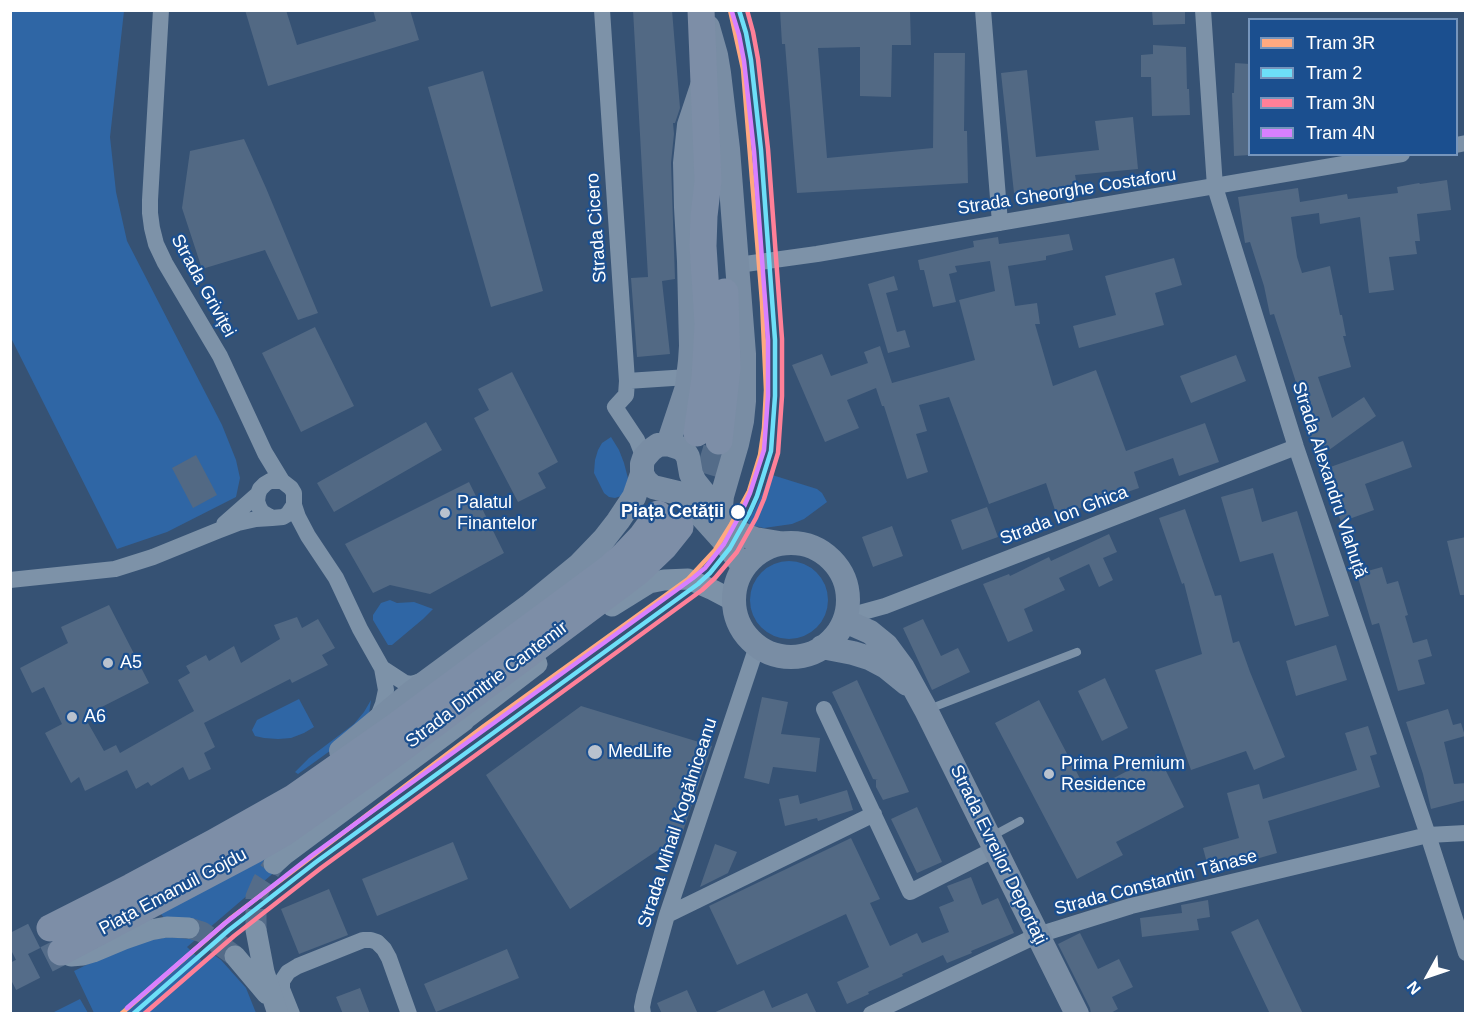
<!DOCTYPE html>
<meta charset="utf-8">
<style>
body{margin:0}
#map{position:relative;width:1476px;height:1024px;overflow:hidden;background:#365274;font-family:Helvetica,sans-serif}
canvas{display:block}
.frame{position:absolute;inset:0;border:12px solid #fff;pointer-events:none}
.legend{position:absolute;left:1248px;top:18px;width:210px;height:138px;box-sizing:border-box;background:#1b4f8f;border:2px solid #7695bc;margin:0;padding:8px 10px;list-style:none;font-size:18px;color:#fff}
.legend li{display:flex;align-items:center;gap:12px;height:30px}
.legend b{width:30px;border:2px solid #7695bc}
.north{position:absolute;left:1398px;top:946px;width:60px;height:60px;-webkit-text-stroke:4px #1b4f8f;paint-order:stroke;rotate:230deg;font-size:16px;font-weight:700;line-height:24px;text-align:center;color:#fff}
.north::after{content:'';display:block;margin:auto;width:21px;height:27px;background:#fff;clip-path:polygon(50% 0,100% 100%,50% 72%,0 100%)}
</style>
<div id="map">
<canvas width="1476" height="1024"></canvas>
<div class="frame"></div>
<ul class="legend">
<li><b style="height:8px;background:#ffa980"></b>Tram 3R</li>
<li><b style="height:8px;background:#6ddff8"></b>Tram 2</li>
<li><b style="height:8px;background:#ff8098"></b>Tram 3N</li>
<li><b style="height:8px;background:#d880ff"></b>Tram 4N</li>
</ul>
<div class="north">N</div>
</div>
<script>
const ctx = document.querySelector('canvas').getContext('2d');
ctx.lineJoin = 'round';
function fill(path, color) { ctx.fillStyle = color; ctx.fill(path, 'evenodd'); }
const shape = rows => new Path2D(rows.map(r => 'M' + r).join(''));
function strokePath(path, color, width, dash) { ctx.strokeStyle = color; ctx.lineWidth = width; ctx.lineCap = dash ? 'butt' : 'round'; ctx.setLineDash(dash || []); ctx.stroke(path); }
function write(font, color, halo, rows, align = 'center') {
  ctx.font = font + ' Helvetica,sans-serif'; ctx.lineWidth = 4.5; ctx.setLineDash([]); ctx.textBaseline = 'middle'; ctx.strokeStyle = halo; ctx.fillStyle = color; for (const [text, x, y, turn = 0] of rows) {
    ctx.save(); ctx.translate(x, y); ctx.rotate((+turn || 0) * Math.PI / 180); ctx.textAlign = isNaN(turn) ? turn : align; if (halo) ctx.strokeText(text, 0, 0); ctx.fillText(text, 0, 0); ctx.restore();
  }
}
fill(shape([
 [11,11,124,11,110,137,116,192,127,241,222,425,236,460,240,478,236,497,167,532,117,549,11,338],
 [611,437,619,450,624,463,630,486,621,496,615,498,609,497,604,493,594,473,595,460,598,450,602,443],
 [769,474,817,489,822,493,827,502,804,519,792,524,764,528,750,525,748,522,764,490],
 '750 600a39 39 0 1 1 78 0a39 39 0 1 1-78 0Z',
 [390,600,397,603,414,602,433,609,423,619,392,645,388,645,373,620,373,615,381,603],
 [299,699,314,727,304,733,291,738,278,739,264,738,255,736,252,730,257,720],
 [371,700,369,714,334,748,298,774,295,772,309,758,354,724,364,712],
 [264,855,277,870,187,947,203,962,213,954,221,960,246,988,256,1013,94,1013,74,971,131,943,170,937,188,939,192,920,164,918,158,910],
 [80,999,88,1013,52,1013]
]), '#2f66a5');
fill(shape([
 [245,10,286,10,297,45,376,21,373,10,410,10,419,40,268,86],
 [633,10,672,10,680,108,675,123,673,123,674,134,671,163,675,279,662,281,670,354,637,357,631,278,648,277],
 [780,10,910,10,911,45,892,45,891,97,860,96,860,47,818,48,827,158,933,148,934,53,965,53,964,131,967,131,968,183,797,193,785,44,782,44],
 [1152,10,1185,10,1185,24,1153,25],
 [1153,45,1186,47,1187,89,1189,89,1190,115,1152,116,1151,77,1141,77,1141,55,1153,54],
 [1235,63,1250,64,1250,155,1234,156,1232,93,1234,93],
 [1027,70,1036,157,1099,150,1095,121,1133,117,1138,169,1075,175,1077,186,1014,193,1001,73],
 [483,71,543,291,491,307,428,87],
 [244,139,266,188,318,313,298,320,265,250,202,269,182,208,190,151],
 [1447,180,1451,210,1417,214,1420,241,1415,241,1417,254,1389,257,1394,290,1369,293,1360,217,1320,224,1319,213,1291,217,1297,257,1302,273,1330,266,1340,315,1342,315,1346,336,1343,336,1351,367,1318,377,1332,418,1364,397,1376,416,1318,458,1309,434,1312,432,1274,314,1270,315,1264,286,1250,242,1245,243,1238,197,1298,188,1300,202,1347,194,1348,199,1398,193,1397,187,1419,183,1420,184],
 [1069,234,1073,250,1046,256,1046,260,1008,266,1015,306,1037,303,1040,324,1035,324,1053,386,1096,370,1126,451,1205,423,1219,462,1179,476,1173,458,1134,472,1139,488,1057,516,1046,483,989,504,949,397,919,405,927,431,916,434,928,472,907,479,884,406,882,406,876,388,847,400,859,428,825,442,792,365,822,354,831,376,868,363,864,352,880,346,892,383,975,360,959,300,995,291,990,261,955,266,957,272,949,274,956,302,933,307,924,270,920,270,918,260,974,247,973,241,998,237,999,244],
 [1174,258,1182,285,1155,293,1164,325,1079,348,1073,326,1116,315,1105,276],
 [894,276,898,290,886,293,897,332,905,330,910,347,888,353,868,284],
 [315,327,354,406,301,432,262,353],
 [1236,355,1246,381,1191,403,1180,376],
 [512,372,558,462,538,473,546,488,518,502,474,418,489,410,478,389],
 [426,422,442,450,334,512,317,483],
 [1403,441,1412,467,1365,484,1374,510,1341,522,1322,470],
 [196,455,217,495,193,508,172,468],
 [469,482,504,553,430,594,390,585,373,593,345,544],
 [1253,488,1262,522,1297,511,1329,616,1295,626,1273,553,1240,562,1221,497],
 [987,507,998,537,962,550,951,520],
 [1185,509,1215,596,1221,595,1233,643,1239,641,1250,672,1285,757,1254,770,1246,751,1191,770,1155,670,1202,654,1184,583,1182,584,1159,518],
 [892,526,903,556,873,567,862,537],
 [1109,534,1117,552,1103,558,1113,580,1099,587,1089,564,1059,578,1065,590,1024,609,1033,631,1008,642,983,584,1009,574,1010,576,1049,557,1051,561],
 [1466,537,1466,595,1460,595,1447,541],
 [1382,567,1387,584,1398,581,1408,615,1405,616,1413,643,1427,639,1432,656,1418,660,1425,684,1398,691,1379,623,1372,625,1357,574],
 [109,605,149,683,84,716,104,751,116,745,120,753,194,711,178,680,190,673,186,666,206,655,209,661,234,646,241,663,280,639,274,625,297,617,302,628,318,619,335,648,322,655,328,665,292,683,290,679,204,723,215,747,204,753,211,769,189,780,183,767,151,786,148,782,136,789,127,770,85,791,79,777,71,783,45,733,62,724,44,687,32,693,20,668,68,643,61,627],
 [923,619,941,656,958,648,970,672,932,690,903,628],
 [1336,645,1347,680,1296,696,1286,661],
 [1105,678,1128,728,1102,741,1078,691],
 [857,680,905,783,909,792,883,800,876,787,876,780,878,780,873,779,832,692],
 [762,697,788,702,781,734,820,738,816,772,773,767,769,784,744,778],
 [1039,700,1087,792,1158,755,1184,807,1116,842,1123,855,1077,879,995,723],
 [581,706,712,746,682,834,570,909,486,775],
 [1448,709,1453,725,1461,723,1465,736,1444,742,1454,784,1466,783,1466,800,1431,809,1423,774,1406,722],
 [1368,726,1377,754,1370,756,1380,787,1268,821,1277,853,1235,865,1236,867,1210,874,1203,848,1239,838,1227,793,1259,784,1263,799,1357,770,1345,733],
 [847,790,853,810,818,821,817,818,785,826,779,799,798,795,800,804],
 [917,807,942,862,917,873,891,819],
 [851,838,880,899,870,903,890,946,917,933,922,943,949,932,939,907,954,901,947,886,971,877,982,905,998,898,1014,933,971,951,972,953,947,963,943,955,902,974,903,976,868,992,869,994,847,1004,837,982,869,967,846,914,737,965,709,906],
 [453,842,468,879,377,916,362,879],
 [715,844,737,852,728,873,700,887],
 [329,889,348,935,299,954,281,909],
 [1208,900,1210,917,1197,919,1199,930,1142,937,1140,918,1182,913,1181,905],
 [1258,919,1303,1014,1270,1014,1231,932],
 [1080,933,1098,969,1119,959,1133,987,1112,997,1118,1009,1109,1014,1091,1014,1090,1008,1058,944],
 [507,949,519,978,436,1012,424,984],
 [360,988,370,1014,343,1014,336,997],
 [687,990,698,1014,662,1014,657,1003],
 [764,990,772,1008,807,993,817,1014,711,1014]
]), '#526984');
strokePath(shape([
 [189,928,202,932,235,956],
 [256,930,256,897,263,881,274,864]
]), '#546c89', 21, [21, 10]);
strokePath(shape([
 [690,511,708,477,719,441],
 [10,948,50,928],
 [10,978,61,952]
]), '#546c89', 27, [27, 14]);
strokePath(shape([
 [929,709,1077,652],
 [992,836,1020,821]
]), '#7d92a8', 8);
strokePath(shape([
 [161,10,150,200,150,213,152,228,156,244,165,263,220,356,265,453,282,481,291,488,294,493,294,505,288,514,283,517,272,518,262,512,259,507,257,501,258,494,260,489,265,484,270,481,282,481],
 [602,10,627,381,626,395,615,407,637,440,644,458],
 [983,10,1000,223],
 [1203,10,1215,187,1296,447,1428,835,1466,953],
 [1456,145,1466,143],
 [738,265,817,254,1402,154],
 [627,381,688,377],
 [294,505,298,517,308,536,336,578,360,629,382,668,386,690,383,704,376,721],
 [224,524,258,494],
 [10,580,115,569,153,557,217,531,238,523,256,519,272,518],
 [845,617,885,606,1296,447],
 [382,668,405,683,412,684,426,679],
 [824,709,910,892,995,849],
 [667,915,874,814],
 [292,1014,282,989,282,981,288,972,298,966,363,940,371,940,377,942,384,949,389,958,409,1014],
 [643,1014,642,1007,644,997,667,915,757,646],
 [871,1014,1038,935,1131,906,1428,835,1466,833]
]), '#7d92a8', 16);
strokePath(shape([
 [612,606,649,583,664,580,688,579,713,590,732,600],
 [439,721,456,720,468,717,537,664],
 [274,864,285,854,465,720],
 [256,930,264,972,278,1014],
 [61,952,71,956,83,955,93,952,124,939,150,930,167,927,189,928],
 [235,956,267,994]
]), '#7d92a8', 21);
strokePath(shape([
 [708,27,716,55,719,73,728,149,744,354,744,401,742,421,737,444,722,496,721,506,722,515],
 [668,444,687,387,690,361,691,346,689,261,686,207,685,163,689,125,702,86],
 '734 600a57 57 0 1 1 114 0a57 57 0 1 1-114 0Z',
 [743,566,722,539,686,499,678,493,653,487,646,481,642,474,642,464,644,458,651,450,658,445,668,444,680,448,685,452,688,457,691,474,695,482,730,526,739,533,755,539,779,543],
 [845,621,870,632,886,645,903,668,926,710,1077,1014],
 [822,647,853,653,869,658,886,667,907,684],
 [341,751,411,693,529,606,579,565,604,539,618,521,634,497,642,474]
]), '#798da4', 24);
strokePath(shape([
 [697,433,705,378,708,324,703,246,704,216,708,181,701,10],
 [719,441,727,369,725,292],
 [50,928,131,887,215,842,293,798,393,728,608,569,625,554,642,536,658,514],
 [61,952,254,850,285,832,326,803,385,761,621,585,639,571,664,547,680,527]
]), '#7d8ea7', 27);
strokePath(shape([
 [121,1014,231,918,484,726,688,579,715,550,730,526,749,491,760,455,764,428,766,390,762,302,743,69,730,10]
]), '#ffa980', 4.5);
strokePath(shape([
 [133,1014,229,930,316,862,698,584,710,573,730,548,749,514,757,496,771,451,775,396,775,340,761,150,751,60,746,33,739,10]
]), '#6ddff8', 4.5);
strokePath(shape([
 [144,1014,234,936,321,868,702,590,715,578,737,552,756,518,764,499,778,453,782,396,782,339,768,149,758,59,753,32,747,10]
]), '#ff8098', 4.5);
strokePath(shape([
 [127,1008,224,924,311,856,693,578,705,568,724,544,742,511,750,493,764,450,768,396,768,340,754,151,744,61,739,35,732,12]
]), '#d880ff', 4.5);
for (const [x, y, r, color] of [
 [738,512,8,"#fff"],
 [445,513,6,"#b9c2ce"],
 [108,663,6,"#b9c2ce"],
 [72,717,6,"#b9c2ce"],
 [595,752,8,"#b9c2ce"],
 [1049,774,6,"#b9c2ce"]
]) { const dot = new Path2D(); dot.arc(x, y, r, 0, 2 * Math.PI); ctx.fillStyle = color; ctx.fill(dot); strokePath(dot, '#1b4f8f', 2); }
write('18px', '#fff', '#1b4f8f', [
 ["Strada Gheorghe Costaforu",1067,192,-9],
 ["Strada Cicero",597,228,-94],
 ["Strada Griviței",203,286,61],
 ["Strada Alexandru Vlahuță",1329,480,72],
 ["Strada Ion Ghica",1064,516,-21],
 ["Strada Dimitrie Cantemir",487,685,-37],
 ["Strada Mihail Kogălniceanu",678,823,-72],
 ["Strada Evreilor Deportaţi",998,855,64],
 ["Strada Constantin Tănase",1156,883,-15],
 ["Piața Emanuil Gojdu",173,892,-28]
]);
write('18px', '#fff', '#1b4f8f', [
 ["Palatul",457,503],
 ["Finantelor",457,524],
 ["A5",120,663],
 ["A6",84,717],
 ["MedLife",608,752],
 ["Prima Premium",1061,764],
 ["Residence",1061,785]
], 'left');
write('bold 18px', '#fff', '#1b4f8f', [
 ["Piața Cetății",724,512]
], 'right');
</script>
